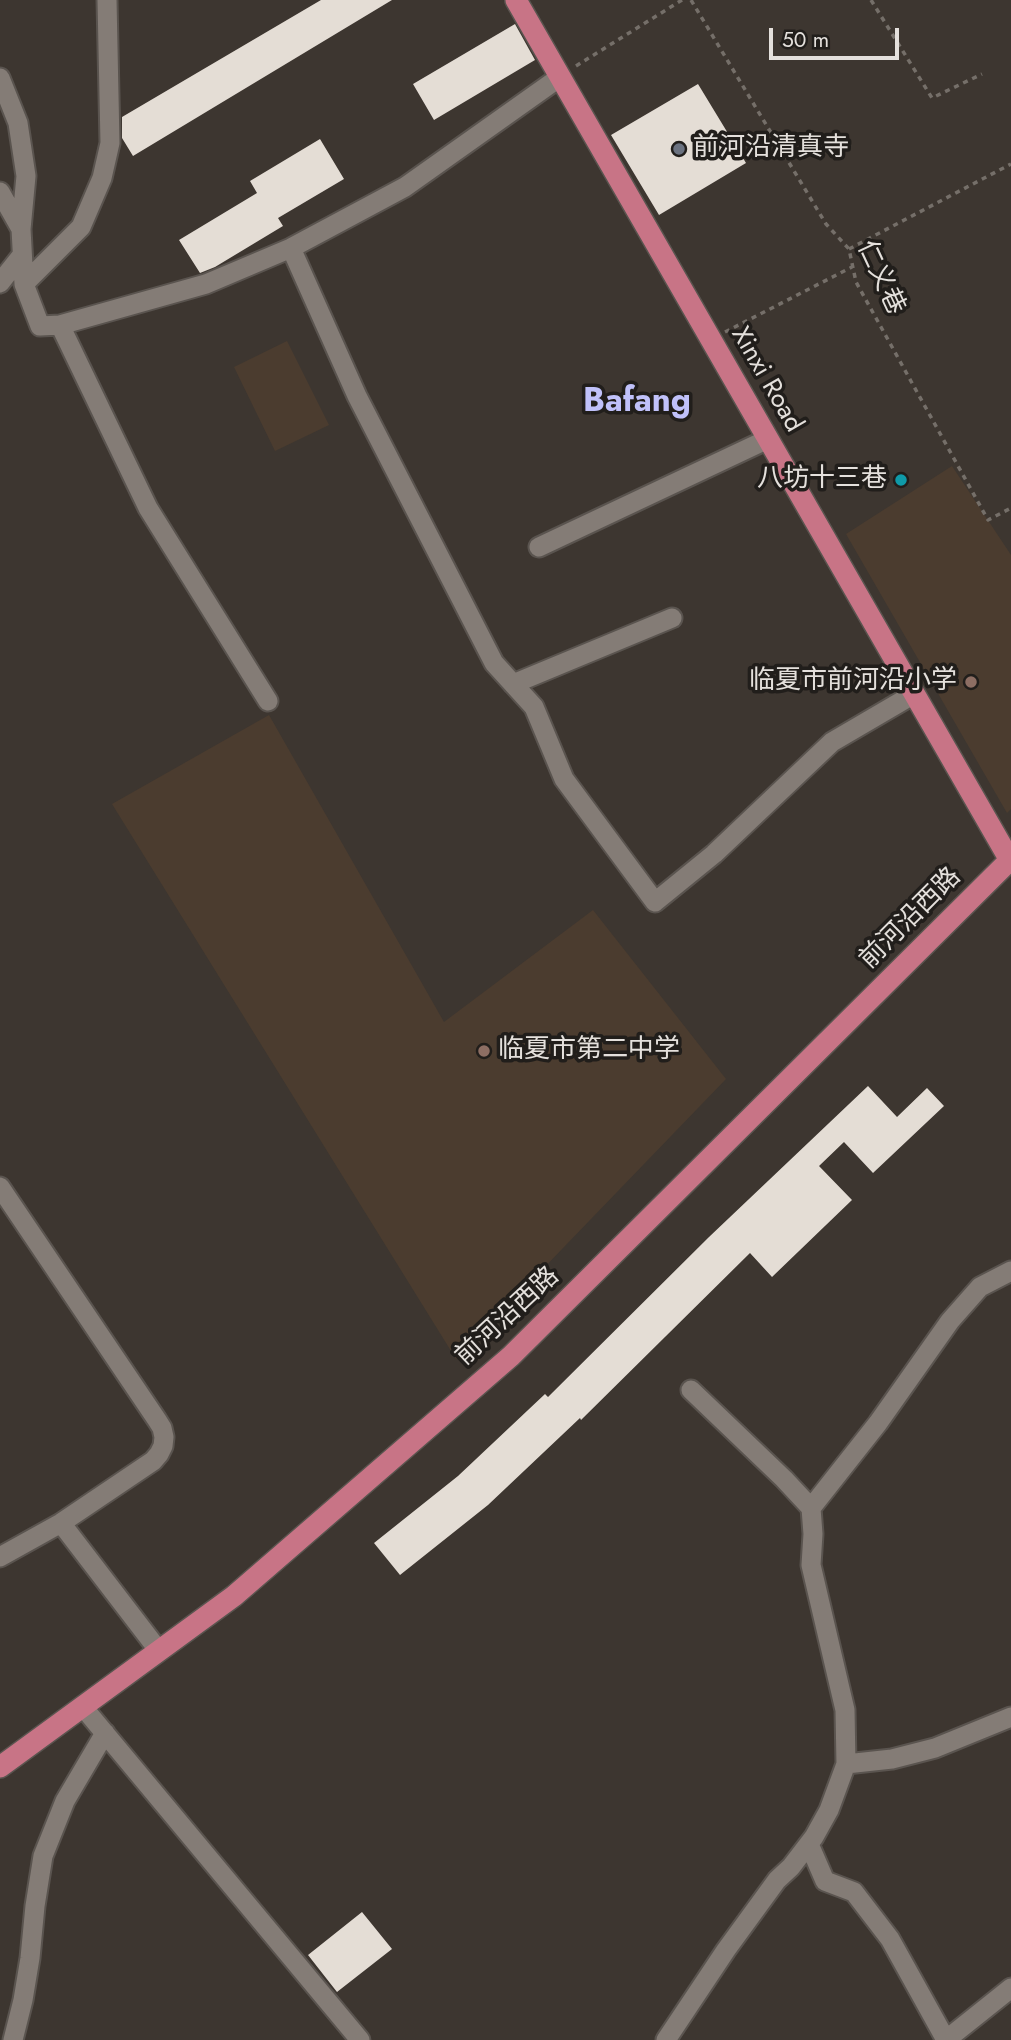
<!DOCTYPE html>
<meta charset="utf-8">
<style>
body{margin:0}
#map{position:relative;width:1011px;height:2040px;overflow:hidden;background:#3d3630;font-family:Jost,sans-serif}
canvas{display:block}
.scale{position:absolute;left:769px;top:28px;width:130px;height:32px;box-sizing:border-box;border:4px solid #e4e0dc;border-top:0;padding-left:9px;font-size:21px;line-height:24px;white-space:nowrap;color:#e4e0dc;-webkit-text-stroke:5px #211e1b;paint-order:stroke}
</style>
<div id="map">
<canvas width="1011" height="2040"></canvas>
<div class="scale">50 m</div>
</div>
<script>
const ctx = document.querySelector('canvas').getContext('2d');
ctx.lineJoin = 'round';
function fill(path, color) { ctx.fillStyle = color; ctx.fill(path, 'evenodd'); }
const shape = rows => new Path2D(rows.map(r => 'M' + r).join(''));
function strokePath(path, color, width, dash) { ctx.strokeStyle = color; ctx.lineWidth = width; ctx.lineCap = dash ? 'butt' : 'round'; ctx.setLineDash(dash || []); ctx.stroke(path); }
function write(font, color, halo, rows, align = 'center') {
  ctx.font = font + ' Jost,"Noto Sans SC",sans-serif'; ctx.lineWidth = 7; ctx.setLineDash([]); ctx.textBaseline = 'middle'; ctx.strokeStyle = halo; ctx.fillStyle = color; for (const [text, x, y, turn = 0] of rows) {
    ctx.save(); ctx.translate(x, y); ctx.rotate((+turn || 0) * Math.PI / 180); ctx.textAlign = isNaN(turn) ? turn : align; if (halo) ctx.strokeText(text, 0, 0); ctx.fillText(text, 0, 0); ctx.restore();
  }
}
fill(shape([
 [287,341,329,425,275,451,234,367],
 [952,466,1011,555,1011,809,1007,813,846,534],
 [269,715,444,1022,593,910,726,1079,456,1359,112,804]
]), '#4b3c2f');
fill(shape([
 [321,0,392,0,133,156,122,138,122,117],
 [515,24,535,60,434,120,413,84],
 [698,84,746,163,659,215,611,135],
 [320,139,344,179,278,218,283,226,215,267,200,273,179,240,257,193,250,181],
 [868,1086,897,1117,927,1088,944,1106,873,1173,844,1142,819,1166,852,1200,772,1277,750,1253,581,1420,580,1418,488,1505,400,1575,374,1543,458,1476,545,1394,548,1397,709,1237],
 [362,1912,392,1949,337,1992,308,1955]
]), '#e4ddd5');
const minor = shape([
 [0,78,18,123,26,176,21,229,24,284,40,326,60,325,206,284,291,248,405,187,560,77],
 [0,192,21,229],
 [291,248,357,396,494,663,534,707,564,779,655,902,714,854,832,742,914,694],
 [0,283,22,255],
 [24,284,81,227,102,178,110,143,107,0],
 [60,325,148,508,268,701],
 [539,547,768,439],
 [513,684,672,618],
 [0,1187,157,1420,162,1428,164,1437,163,1446,159,1454,153,1461,61,1523,0,1557],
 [811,1508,878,1423,950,1321,980,1287,1011,1271],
 [61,1523,159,1651],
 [83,1707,360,2040],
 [846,1764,892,1759,935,1748,1011,1717],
 [809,1844,825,1881,854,1892,890,1939,946,2040],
 [13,2040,23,2000,30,1958,35,1906,43,1856,65,1801,105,1733],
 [666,2040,726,1950,777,1880,791,1867,814,1837,829,1810,846,1764,845,1710,811,1565,813,1534,811,1508,784,1479,691,1390],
 [946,2040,1011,1988]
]);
const major = shape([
 [516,0,1011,862],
 [0,1767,234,1596,511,1356,1011,859]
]);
strokePath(minor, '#5a544f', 23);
strokePath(major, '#5a544f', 24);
strokePath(shape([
 [691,0,826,224,849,249,856,282,988,520,1011,508],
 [871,0,932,98,982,74],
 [576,66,682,0],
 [849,249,1011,164],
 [725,332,852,267]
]), '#756f69', 3.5, [5, 5]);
strokePath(minor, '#847c76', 19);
strokePath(major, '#c87486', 21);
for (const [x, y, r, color] of [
 [679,149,7,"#6b7280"],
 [901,480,7,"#0f9aa8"],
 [971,682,7,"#8d6e63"],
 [484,1051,7,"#8d6e63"]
]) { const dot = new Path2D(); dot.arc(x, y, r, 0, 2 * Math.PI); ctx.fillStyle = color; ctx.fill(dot); strokePath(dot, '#211e1b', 2.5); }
write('26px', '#e4e0dc', '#211e1b', [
 ["前河沿清真寺",693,149],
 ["八坊十三巷",887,480,"right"],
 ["临夏市前河沿小学",957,682,"right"],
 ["临夏市第二中学",498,1051]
], 'left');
write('26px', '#e4e0dc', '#211e1b', [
 ["仁义巷",880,278,65],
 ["Xinxi Road",766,380,60],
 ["前河沿西路",911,919,-45],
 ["前河沿西路",508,1317,-43]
]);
write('bold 33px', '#c0c1fa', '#211e1b', [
 ["Bafang",637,403]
]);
</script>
